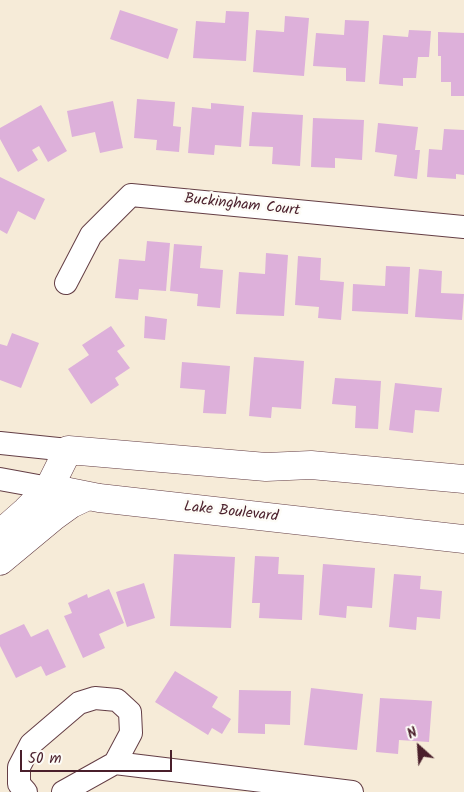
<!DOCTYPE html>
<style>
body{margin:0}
#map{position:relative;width:464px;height:792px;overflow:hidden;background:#f6ebd8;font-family:Kalam,sans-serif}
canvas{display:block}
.north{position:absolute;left:394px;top:722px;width:50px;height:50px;-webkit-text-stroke:4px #fdfcf7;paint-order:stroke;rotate:334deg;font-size:14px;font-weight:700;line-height:20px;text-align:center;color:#4a1f2b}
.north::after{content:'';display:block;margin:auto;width:18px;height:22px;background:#4a1f2b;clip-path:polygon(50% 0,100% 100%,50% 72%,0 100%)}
.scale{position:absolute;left:20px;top:750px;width:152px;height:22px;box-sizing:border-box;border:2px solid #4a1f2b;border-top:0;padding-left:6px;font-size:15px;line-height:18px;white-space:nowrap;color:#4a1f2b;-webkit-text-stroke:4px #fdfcf7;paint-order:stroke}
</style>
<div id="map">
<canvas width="464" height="792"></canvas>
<div class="north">N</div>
<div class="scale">50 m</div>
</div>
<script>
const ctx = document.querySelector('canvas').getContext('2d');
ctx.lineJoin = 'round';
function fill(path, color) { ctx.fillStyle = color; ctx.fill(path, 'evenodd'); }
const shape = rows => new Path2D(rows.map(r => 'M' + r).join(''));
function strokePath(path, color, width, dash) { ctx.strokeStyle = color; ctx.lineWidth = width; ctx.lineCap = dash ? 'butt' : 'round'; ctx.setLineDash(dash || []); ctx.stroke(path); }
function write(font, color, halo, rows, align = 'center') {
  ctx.font = font + ' Kalam,sans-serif'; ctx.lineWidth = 5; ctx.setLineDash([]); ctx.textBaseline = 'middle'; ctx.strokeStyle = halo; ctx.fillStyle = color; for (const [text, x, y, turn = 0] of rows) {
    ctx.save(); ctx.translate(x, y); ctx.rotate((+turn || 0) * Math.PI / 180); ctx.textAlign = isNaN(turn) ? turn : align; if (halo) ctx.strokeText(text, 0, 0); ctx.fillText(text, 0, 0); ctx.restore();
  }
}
fill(shape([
 [120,10,178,29,168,59,110,39],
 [226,11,249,12,246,61,193,58,196,21,225,23],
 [285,16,309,18,304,76,253,72,256,30,284,32],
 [345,20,369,21,365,82,346,81,346,68,313,66,316,33,344,35],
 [409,30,431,31,429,57,418,57,416,78,403,78,403,86,379,84,383,35,408,37],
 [438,32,464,33,464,96,451,96,451,82,441,82,441,56,438,56],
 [137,99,175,102,173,126,181,127,179,152,156,150,157,140,134,138],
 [113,101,123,148,100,153,95,132,72,137,67,111],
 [211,103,244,106,241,147,215,145,214,155,188,153,192,107,211,109],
 [41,105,67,151,48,162,39,146,32,150,38,160,18,172,0,139,0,128],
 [252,112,303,115,300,166,272,164,273,147,249,146],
 [313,118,364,120,362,160,335,158,335,168,311,167],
 [378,123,418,127,415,150,420,150,417,179,394,176,397,155,375,152],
 [444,129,464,130,464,175,456,174,456,179,427,177,429,149,442,150],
 [0,177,45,199,35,220,18,211,7,234,0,230],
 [147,241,170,243,166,291,139,289,138,300,115,298,119,259,145,261],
 [174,244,202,246,200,268,223,270,220,308,197,306,198,294,170,291],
 [266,253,288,255,284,316,236,314,239,272,265,274],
 [298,256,321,258,320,280,344,282,341,320,318,318,319,307,295,305],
 [386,266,410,267,408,314,352,311,353,284,385,286],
 [419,269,442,271,441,293,464,294,462,320,415,317],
 [145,316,167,319,165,340,144,338],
 [111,326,125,346,117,351,130,368,115,378,119,385,91,404,68,369,89,355,82,345],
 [12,333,39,343,21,388,0,380,0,344,7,346],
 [254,357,304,361,301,409,272,407,271,418,249,416],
 [182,362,230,366,226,414,203,413,205,390,180,388],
 [335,378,381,381,378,429,355,428,356,406,332,404],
 [395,383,442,388,439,412,415,410,413,433,389,430],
 [174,554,235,557,231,628,170,626],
 [255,556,279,557,278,574,304,575,302,620,259,618,260,603,252,603],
 [323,564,375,568,372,608,347,606,346,618,319,615],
 [394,574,421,576,420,589,442,591,440,619,417,617,416,630,389,627],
 [144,583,155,618,127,627,116,592],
 [109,589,124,623,99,634,105,648,83,658,64,616,72,613,68,603,87,594,88,598],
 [24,624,31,637,48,629,66,667,46,676,41,666,16,678,0,646,0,635],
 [175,671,218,697,212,707,231,719,222,734,212,728,208,735,155,702],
 [311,688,363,694,357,750,304,745],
 [239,690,291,691,290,725,265,724,265,734,238,733],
 [380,698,432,701,429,742,399,740,398,754,376,752]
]), '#ddb0da');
const street = shape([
 [66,283,91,235,131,195,464,227],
 [0,443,68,450],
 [0,479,49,488],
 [115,763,352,792],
 [26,792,19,784,19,767,31,744,79,703,95,698,117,700,130,712,131,733,115,763,63,792]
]);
const secondary = shape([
 [49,488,99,498,464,539],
 [0,534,26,511,49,488,68,450,266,467,311,465,464,479],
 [0,561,53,517,71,504,88,496]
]);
strokePath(street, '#643e45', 24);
strokePath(secondary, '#643e45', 29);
strokePath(street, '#fff', 22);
strokePath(secondary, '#fff', 28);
write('15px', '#4a1f2b', '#fdfcf7', [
 ["Buckingham Court",242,206,6],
 ["Lake Boulevard",231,513,6]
]);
</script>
